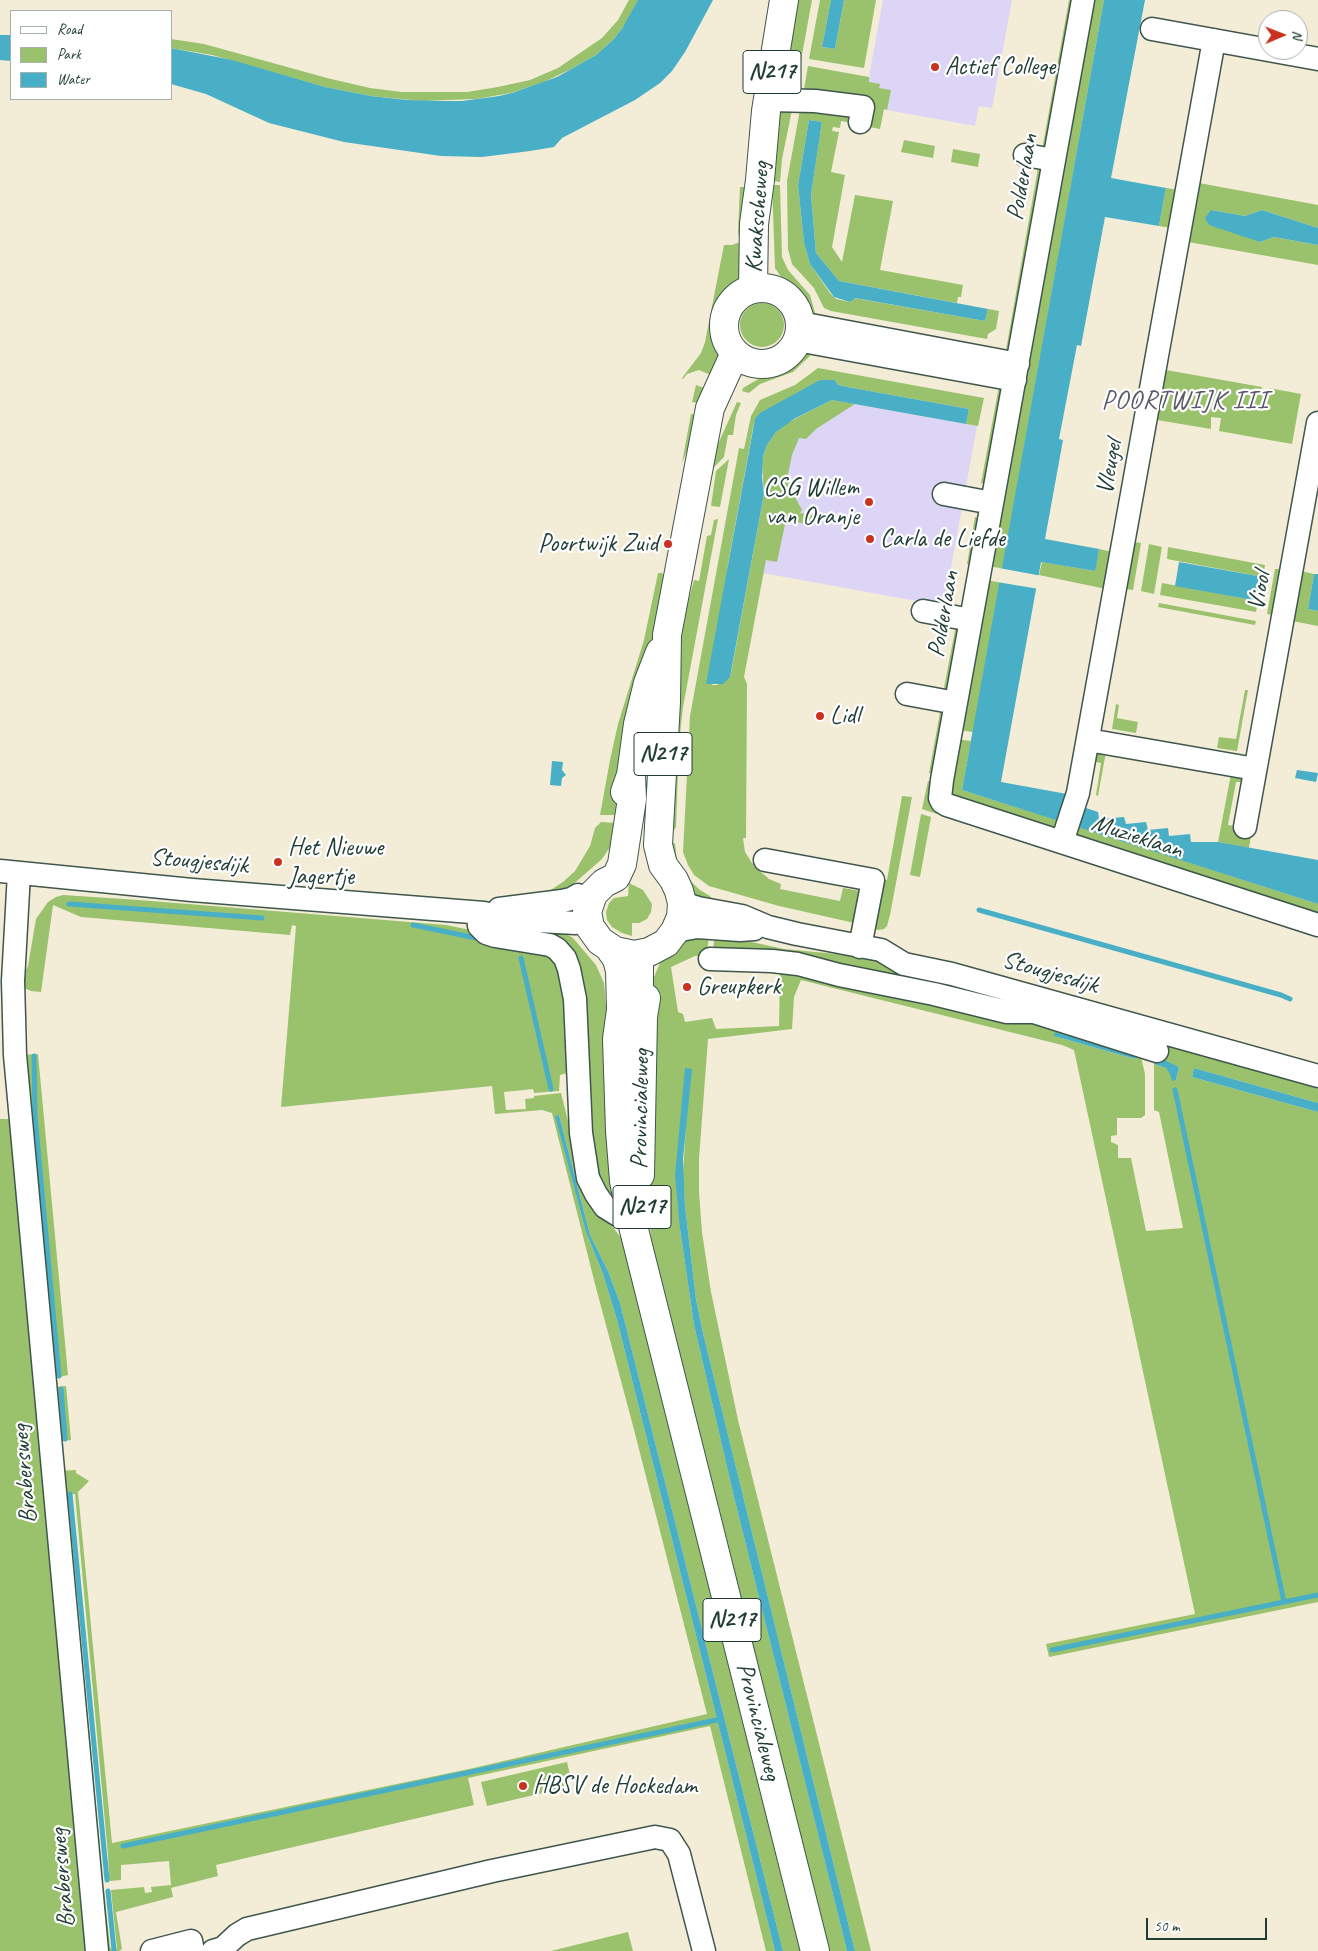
<!DOCTYPE html>
<style>
body{margin:0}
#map{position:relative;width:1318px;height:1951px;overflow:hidden;background:#f3ecd6;font-family:Caveat,sans-serif}
canvas{display:block}
.legend{position:absolute;left:10px;top:10px;width:162px;height:90px;box-sizing:border-box;background:#fff;border:1px solid #a5b1ae;margin:0;padding:6px 9px;list-style:none;font-size:15px;color:#1f3d34}
.legend li{display:flex;align-items:center;gap:10px;height:25px}
.legend b{width:25px;border:1px solid #a5b1ae}
.north{position:absolute;left:1258px;top:10px;width:50px;height:50px;box-sizing:border-box;background:#fff;border:1px solid #a5b1ae;border-radius:50%;rotate:89deg;font-size:14px;font-weight:700;line-height:20px;text-align:center;color:#1f3d34}
.north::after{content:'';display:block;margin:auto;width:18px;height:22px;background:#c8321e;clip-path:polygon(50% 0,100% 100%,50% 72%,0 100%)}
.scale{position:absolute;left:1146px;top:1918px;width:121px;height:22px;box-sizing:border-box;border:2px solid #1f3d34;border-top:0;padding-left:6px;font-size:15px;line-height:18px;white-space:nowrap;color:#1f3d34;-webkit-text-stroke:4px #fff;paint-order:stroke}
</style>
<div id="map">
<canvas width="1318" height="1951"></canvas>
<ul class="legend">
<li><b style="height:6px;background:#fff"></b>Road</li>
<li><b style="height:14px;background:#9ac26d"></b>Park</li>
<li><b style="height:14px;background:#48afc7"></b>Water</li>
</ul>
<div class="north">N</div>
<div class="scale">50 m</div>
</div>
<script>
const ctx = document.querySelector('canvas').getContext('2d');
ctx.lineJoin = 'round';
function fill(path, color) { ctx.fillStyle = color; ctx.fill(path, 'evenodd'); }
const shape = rows => new Path2D(rows.map(r => 'M' + r).join(''));
function strokePath(path, color, width, dash) { ctx.strokeStyle = color; ctx.lineWidth = width; ctx.lineCap = dash ? 'butt' : 'round'; ctx.setLineDash(dash || []); ctx.stroke(path); }
function write(font, color, halo, rows, align = 'center') {
  ctx.font = font + ' Caveat,sans-serif'; ctx.lineWidth = 4.5; ctx.setLineDash([]); ctx.textBaseline = 'middle'; ctx.strokeStyle = halo; ctx.fillStyle = color; for (const [text, x, y, turn = 0] of rows) {
    ctx.save(); ctx.translate(x, y); ctx.rotate((+turn || 0) * Math.PI / 180); ctx.textAlign = isNaN(turn) ? turn : align; if (halo) ctx.strokeText(text, 0, 0); ctx.fillText(text, 0, 0); ctx.restore();
  }
}
fill(shape([
 [883,0,1012,0,992,108,979,106,975,126,887,110,879,88,868,82],
 [832,400,977,426,944,606,763,573,766,559,777,561,762,478]
]), '#ddd5f6');
fill(shape([
 [629,0,638,0,629,19,614,39,596,55,569,70,544,82,511,93,476,99,421,101,371,96,325,87,212,55,171,48,171,39,204,44,327,78,370,88,402,92,467,92,498,87,530,80,558,68,602,38,618,20],
 [793,0,812,0,795,93,781,94],
 [820,0,831,0,822,47,835,49,844,0,876,0,864,68,809,59],
 [1069,0,1076,0,1049,151,1042,150],
 [1090,0,1104,0,973,732,958,730,986,580,997,582,1000,568,988,566],
 [808,66,869,77,869,82,880,84,879,88,891,90,887,110,884,109,880,129,865,126,867,112,803,95],
 [801,104,848,109,853,123,841,121,840,128,833,127,832,131,839,132,831,172,845,175,832,247,842,262,855,195,893,201,880,270,963,285,961,297,958,297,957,303,839,281,816,253,811,195,822,122,809,120,798,185,804,243,810,264,830,293,836,299,850,302,854,298,985,321,988,309,999,311,996,329,988,334,987,339,831,311,824,308,814,288,792,264,788,249,787,181],
 [793,105,782,159,780,182,773,181,776,109],
 [904,140,935,146,933,158,901,152],
 [953,149,980,154,978,167,951,162],
 [1038,168,1045,169,1011,346,1006,350],
 [1199,183,1318,205,1318,228,1262,210,1245,216,1211,210,1260,242,1274,237,1318,245,1318,265,1188,242],
 [772,185,780,185,782,257,788,270,810,295,818,323,788,287,775,268],
 [740,187,745,187,747,194,748,263,734,290,724,301,718,316,720,369,716,377,699,370,687,374,683,379,682,378,701,353,705,342,724,245,732,245,740,242,738,232],
 [1166,188,1178,190,1171,228,1159,226],
 '740 325a22 22 0 1 1 44 0a22 22 0 1 1-44 0Z',
 [810,349,811,354,809,357,793,372,760,384,749,393,742,391,743,388],
 [818,368,984,398,978,426,966,424,969,409,842,386,837,384,835,380,820,380,754,423,728,564,712,685,717,685,730,677,731,673,764,494,762,461,767,445,776,432,783,425,832,400,855,404,816,429,806,439,799,438,792,455,788,474,789,495,795,497,802,510,800,513,814,515,812,525,786,520,777,562,766,560,744,677,747,684,746,838,743,838,745,852,754,866,769,879,781,884,780,889,840,901,843,888,860,891,859,924,779,906,709,886,694,875,688,865,683,852,690,716,739,448,744,449,751,416,760,400,795,385],
 [1166,370,1262,387,1260,394,1270,394,1269,388,1301,394,1292,444,1219,431,1221,418,1211,417,1211,429,1157,420],
 [696,385,710,390,705,404,692,402],
 [999,386,1003,395,989,484,981,483],
 [737,402,741,403,736,415,733,435,728,435,724,457,712,469,714,453],
 [691,414,701,416,682,463],
 [729,459,720,507,711,506,716,471],
 [975,517,983,519,974,565,967,564],
 [718,519,683,707,679,743,676,827,675,829,671,831,677,645,694,580,699,581,707,536,711,535,714,520],
 [1134,542,1141,543,1133,590,1125,589],
 [1149,544,1162,547,1154,594,1141,591],
 [1168,547,1265,565,1263,577,1167,559],
 [1099,549,1113,552,1106,589,1039,575,1042,562,1095,571],
 [1275,569,1281,569,1273,615,1267,614],
 [1301,571,1314,574,1308,609,1318,611,1318,626,1292,621],
 [658,573,662,573,665,577,664,607,623,764,616,815,600,815,610,760,618,724,644,640],
 [1162,583,1258,601,1256,612,1160,595],
 [1159,603,1256,621,1255,625,1158,607],
 [956,625,959,628,951,691,943,693],
 [1245,690,1248,690,1237,751,1217,748,1219,737,1236,739],
 [1116,704,1119,705,1117,718,1138,722,1136,733,1112,729],
 [941,707,944,708,936,774,929,773],
 [957,739,971,741,962,790,1060,821,1057,832,954,797,951,793],
 [1096,750,1106,752,1098,796,1096,795,1101,763,1090,761],
 [1231,774,1244,777,1243,782,1236,782,1228,825,1252,829,1249,848,1218,842],
 [928,781,935,783,939,809,937,814,922,809],
 [902,796,912,797,890,915,887,926,884,929,878,930,875,929,880,879,887,880],
 [921,814,931,817,920,877,910,875],
 [601,822,615,823,610,847,602,859,570,887,563,891,546,893,563,882,575,871,590,846,595,828],
 [1080,827,1318,904,1318,918,1076,839,1073,831],
 [670,840,675,844,677,861,685,876,700,890,710,896,713,902,694,895,674,868],
 [629,883,643,890,652,904,651,912,647,919,639,923,632,923,632,936,622,933,612,927,607,920,606,912,609,903,614,898,628,896],
 [63,895,139,900,446,925,466,929,480,935,557,954,575,1071,560,1075,559,1091,534,1093,533,1089,504,1092,506,1110,526,1109,525,1099,534,1098,534,1096,561,1093,579,1165,594,1203,622,1239,806,1951,783,1951,620,1303,608,1271,590,1235,559,1115,556,1116,586,1232,603,1274,617,1320,775,1951,766,1951,710,1726,468,1778,474,1805,216,1865,218,1876,171,1888,173,1897,116,1912,122,1949,119,1951,107,1951,102,1891,104,1890,110,1947,112,1950,114,1950,117,1949,111,1890,144,1887,145,1893,152,1892,151,1887,171,1885,169,1861,121,1865,121,1880,109,1881,108,1855,75,1494,67,1494,103,1881,100,1882,59,1471,76,1470,76,1473,89,1481,78,1492,112,1843,469,1769,707,1714,632,1422,595,1284,552,1113,542,1110,495,1114,492,1086,281,1107,296,926,292,925,290,935,81,917,53,905,41,992,31,991,22,987,22,978,28,966,36,919,48,902,56,897],
 [547,926,559,930,573,938,596,965,604,983,607,1019,614,1201,596,1182,577,969,545,937],
 [709,933,707,956,695,956,671,967,678,1012,683,1014,685,1022,712,1018,716,1029,779,1026,780,972,867,992,1027,1021,1141,1057,1145,1074,1145,1115,1141,1118,1117,1118,1117,1135,1111,1136,1111,1142,1118,1145,1118,1158,1131,1158,1146,1231,1183,1228,1159,1112,1154,1110,1154,1064,1166,1068,1176,1080,1179,1067,1056,1015,1318,1085,1318,1103,1194,1068,1192,1077,1318,1112,1318,1602,1049,1657,1046,1644,1195,1614,1074,1050,1062,1045,801,980,794,997,792,1029,708,1039,699,1159,699,1192,702,1232,711,1292,738,1420,871,1951,855,1951,703,1333,696,1299,685,1206,683,1173,686,1125,686,1068,680,1229,694,1325,733,1493,847,1951,824,1951,661,1295,651,1240,646,1179,654,977,662,958,682,940],
 [1054,1036,1136,1055,1135,1059],
 [714,939,747,941,784,949,858,956,1021,1002,713,955],
 [38,1054,68,1375,55,1378,21,1055],
 [0,1119,14,1119,91,1951,0,1951],
 [66,1386,71,1440,61,1441,56,1387],
 [567,1762,570,1775,562,1777,565,1791,556,1793,555,1790,487,1806,481,1782],
 [628,1932,633,1951,551,1951]
]), '#9ac26d');
fill(shape([
 [638,0,713,0,685,52,672,71,660,83,635,100,562,138,554,147,530,151,482,157,441,156,344,142,269,123,206,94,171,84,171,48,232,60,325,87,371,96,407,100,442,101,462,101,499,96,512,93,557,77,596,55,614,39,623,27],
 [831,0,844,0,835,49,822,47],
 [1104,0,1145,0,1111,178,1166,188,1159,226,1105,217,1081,346,1077,345,1059,439,1063,440,1045,539,1099,549,1096,568,1095,571,1041,562,1001,782,1067,794,1065,801,1098,812,1099,819,1124,817,1126,824,1146,822,1148,830,1168,828,1169,836,1190,834,1191,842,1218,842,1318,860,1318,904,962,790],
 [0,35,11,35,11,61,0,60],
 [809,120,822,122,811,195,816,253,839,281,988,309,985,321,855,298,850,302,834,297,810,264,804,243,798,185],
 [1211,210,1245,216,1262,210,1318,228,1318,245,1274,237,1260,242,1209,225,1205,218],
 [820,380,835,380,837,384,842,386,969,409,966,424,832,400,794,419,776,432,767,445,763,457,762,478,764,494,730,677,723,684,706,684,755,419,760,413],
 [1179,562,1263,577,1258,601,1175,586],
 [1314,574,1318,574,1318,611,1308,609],
 [552,761,563,762,562,770,566,775,562,778,561,786,550,785],
 [1297,770,1318,773,1316,782,1295,778],
 [1055,1032,1136,1055,1135,1059,1054,1036],
 [1156,1056,1179,1067,1176,1080,1172,1081,1170,1074,1166,1068,1154,1064],
 [685,1068,692,1069,683,1159,685,1206,696,1299,703,1333,855,1951,847,1951,733,1493,694,1325,680,1229,675,1175],
 [1194,1068,1318,1103,1318,1112,1192,1077],
 [559,1115,590,1235,608,1271,620,1303,783,1951,775,1951,617,1320,603,1274,586,1232,555,1116]
]), '#48afc7');
fill(shape([
 [999,568,1042,576,1039,589,997,582]
]), '#f3ecd6');
strokePath(shape([
 [69,904,262,918],
 [979,910,1281,995,1290,999],
 [413,925,481,939],
 [521,958,551,1089],
 [34,1056,35,1116,59,1376],
 [1175,1090,1284,1602,1318,1595],
 [61,1389,65,1439],
 [70,1494,107,1880],
 [1052,1650,1284,1602],
 [123,1846,721,1719],
 [108,1891,114,1950]
]), '#48afc7', 5);
const minor = shape([
 [1083,0,942,780,940,798,942,802,947,805,1318,925],
 [1152,29,1318,59],
 [767,100,815,101,863,107,860,122],
 [1025,155,1054,160],
 [800,323,1018,364],
 [797,340,1015,380],
 [944,494,992,503],
 [923,611,971,620],
 [907,694,956,703],
 [1088,740,1255,769],
 [1245,827,1318,423],
 [1062,842,1078,793,1214,40],
 [765,860,873,880,860,947],
 [0,871,192,890,484,913,519,920,576,923],
 [19,873,13,981,15,1055,97,1951],
 [682,903,698,908,742,916,768,927,797,934,881,950,904,964,952,974,1318,1076],
 [499,909,562,901,571,899,578,895],
 [478,913,479,926,486,933,495,936,550,945,557,949,565,958,569,969,575,999,581,1133,588,1178,596,1194,605,1207,618,1215,631,1218],
 [675,931,697,927,740,930,754,929],
 [710,959,772,961,798,964,839,975,934,994,1007,1012,1034,1012,1038,998],
 [1034,1012,1157,1051],
 [152,1951,191,1941,193,1951],
 [213,1951,223,1948,237,1935,247,1929,492,1871,655,1837,670,1840,679,1854,704,1951]
]);
const major = shape([
 '724 326a38 38 0 1 1 76 0a38 38 0 1 1-76 0Z',
 [753,288,754,224,760,180,766,111,784,0],
 [631,775,632,799,622,864,616,877,604,883,593,894,587,912,590,927,600,941,615,951,634,955,649,952,666,943,675,931,681,917,682,903,679,891,674,880,663,865,658,845,666,702,667,635,710,408,735,353],
 [625,792,631,775,638,724,648,683,660,652],
 [610,949,617,959,620,971,621,1010,617,1039,620,1131,624,1181,631,1218,815,1951],
 [639,963,639,994,643,1017],
 [640,1175,643,1017,646,998]
]);
strokePath(minor, '#3f574c', 25);
strokePath(major, '#3f574c', 30);
strokePath(minor, '#fff', 22);
strokePath(major, '#fff', 28);
for (const [x, y, r, color] of [
 [935,67,5,"#c8321e"],
 [869,502,5,"#c8321e"],
 [870,539,5,"#c8321e"],
 [668,544,5,"#c8321e"],
 [820,716,5,"#c8321e"],
 [278,862,5,"#c8321e"],
 [687,987,5,"#c8321e"],
 [523,1786,5,"#c8321e"]
]) { const dot = new Path2D(); dot.arc(x, y, r, 0, 2 * Math.PI); ctx.fillStyle = color; ctx.fill(dot); strokePath(dot, '#fff', 2); }
for (const [x, y, w] of [
 [772,72,58],
 [663,754,58],
 [642,1207,58],
 [732,1620,58]
]) { const box = new Path2D(); box.roundRect(x - w / 2, y - 21.5, w, 43, 4); ctx.fillStyle = '#fff'; ctx.fill(box); strokePath(box, '#1f3d34', 1); }
write('bold 24px', '#1f3d34', null, [
 ["N217",772,72],
 ["N217",663,754],
 ["N217",642,1207],
 ["N217",732,1620]
]);
write('25px', '#1f3d34', '#fff', [
 ["Actief College",945,67],
 ["CSG Willem",859,488,"right"],
 ["van Oranje",859,517,"right"],
 ["Carla de Liefde",880,539],
 ["Poortwijk Zuid",658,544,"right"],
 ["Lidl",830,716],
 ["Het Nieuwe",288,848],
 ["Jagertje",288,877],
 ["Greupkerk",697,987],
 ["HBSV de Hockedam",533,1786]
], 'left');
write('25px', '#1f3d34', '#fff', [
 ["Polderlaan",1023,177,-80],
 ["Kwakscheweg",758,217,-86],
 ["Vleugel",1110,467,-80],
 ["Viool",1260,591,-80],
 ["Polderlaan",944,614,-80],
 ["Muzieklaan",1137,837,18],
 ["Stougjesdijk",199,862,5],
 ["Stougjesdijk",1050,973,16],
 ["Provincialeweg",641,1109,-89],
 ["Brabersweg",25,1474,-95],
 ["Provincialeweg",758,1722,76],
 ["Brabersweg",63,1878,-95]
]);
ctx.letterSpacing = '1px';
write('26px', '#5a5967', '#fff', [
 ["POORTWIJK III",1185,401]
]);
ctx.letterSpacing = '0px';
</script>
